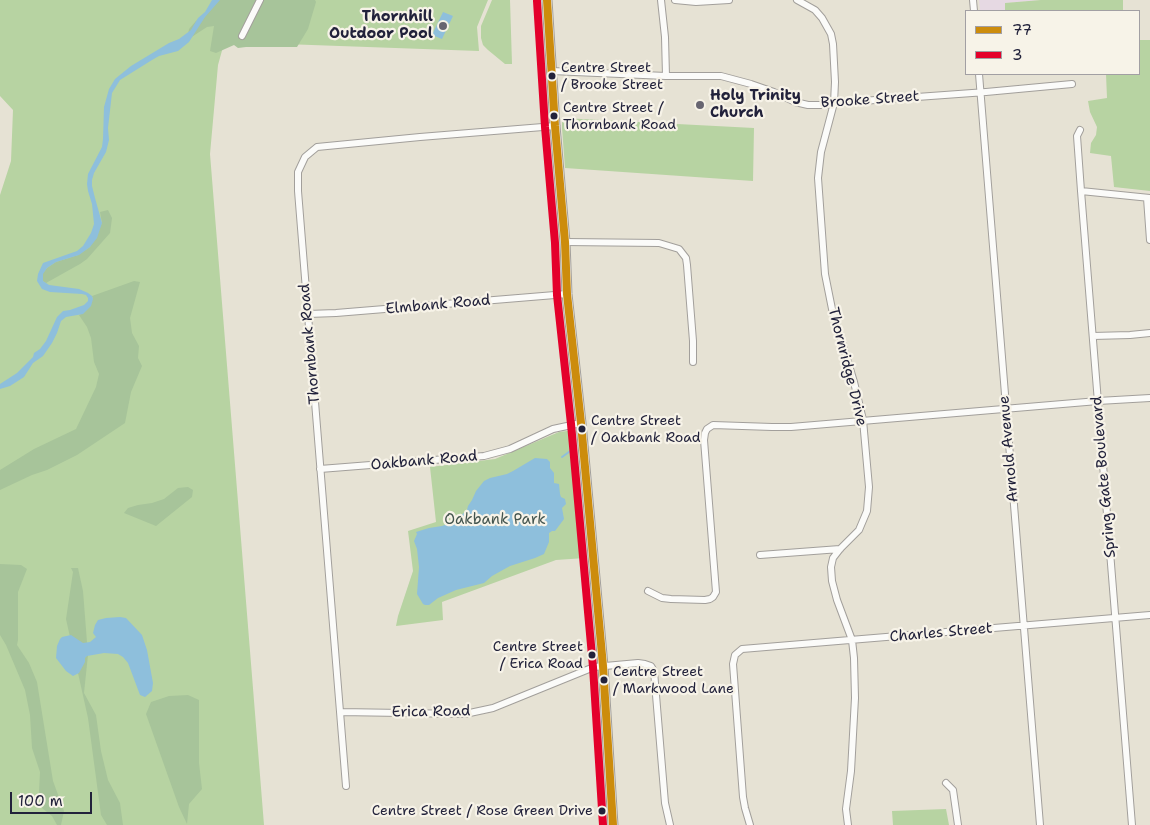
<!DOCTYPE html>
<style>
body{margin:0}
#map{position:relative;width:1150px;height:825px;overflow:hidden;background:#e6e2d4;font-family:"Shantell Sans",sans-serif}
canvas{display:block}
.legend{position:absolute;left:965px;top:10px;width:175px;height:65px;box-sizing:border-box;background:#f7f3e8;border:1px solid #a29fa3;margin:0;padding:6px 9px;list-style:none;font-size:15px;color:#22223b}
.legend li{display:flex;align-items:center;gap:10px;height:25px}
.legend b{width:25px;border:1px solid #a29fa3}
.scale{position:absolute;left:10px;top:792px;width:82px;height:22px;box-sizing:border-box;border:2px solid #22223b;border-top:0;padding-left:6px;font-size:15px;line-height:18px;white-space:nowrap;color:#22223b;-webkit-text-stroke:4px #f7f3e8;paint-order:stroke}
</style>
<div id="map">
<canvas width="1150" height="825"></canvas>
<ul class="legend">
<li><b style="height:6px;background:#cc8c0c"></b>77</li>
<li><b style="height:6px;background:#e4002b"></b>3</li>
</ul>
<div class="scale">100 m</div>
</div>
<script>
const ctx = document.querySelector('canvas').getContext('2d');
ctx.lineJoin = 'round';
function fill(path, color) { ctx.fillStyle = color; ctx.fill(path, 'evenodd'); }
const shape = rows => new Path2D(rows.map(r => 'M' + r).join(''));
function strokePath(path, color, width, dash) { ctx.strokeStyle = color; ctx.lineWidth = width; ctx.lineCap = dash ? 'butt' : 'round'; ctx.setLineDash(dash || []); ctx.stroke(path); }
function write(font, color, halo, rows, align = 'center') {
  ctx.font = font + ' "Shantell Sans",sans-serif'; ctx.lineWidth = 4.5; ctx.setLineDash([]); ctx.textBaseline = 'middle'; ctx.strokeStyle = halo; ctx.fillStyle = color; for (const [text, x, y, turn = 0] of rows) {
    ctx.save(); ctx.translate(x, y); ctx.rotate((+turn || 0) * Math.PI / 180); ctx.textAlign = isNaN(turn) ? turn : align; if (halo) ctx.strokeText(text, 0, 0); ctx.fillText(text, 0, 0); ctx.restore();
  }
}
fill(shape([
 [979,0,1041,0,1006,3,1005,11,980,11]
]), '#e6d9e3');
fill(shape([
 [0,0,236,0,218,65,210,154,264,825,0,825,0,195,11,161,13,110,0,96],
 [298,0,488,0,477,27,479,51,284,44],
 [492,0,510,0,512,64,505,64,488,50,483,45,481,38,481,26],
 [1041,0,1123,0,1123,11,1005,11,1005,3],
 [1139,40,1150,40,1150,191,1114,187,1111,156,1090,153,1091,143,1096,135,1097,127,1090,112,1088,101,1107,98,1106,74,1139,74],
 [562,118,754,128,753,181,565,168,562,128],
 [575,430,585,558,556,560,442,602,443,620,396,626,398,616,413,571,408,531,436,522,430,467,495,459,559,432],
 [946,809,949,825,893,825,892,811]
]), '#b7d3a2');
fill(shape([
 [215,0,315,0,316,2,308,29,297,47,246,47,238,48,234,45,216,53,210,51,214,26,207,27,187,40,189,29,196,21,211,10],
 [108,210,112,218,110,233,87,259,80,264,46,283,43,281,43,273,47,268,56,262,78,255,90,247,102,223,100,212],
 [134,281,140,282,130,318,132,333,139,346,138,358,142,366,131,392,125,423,77,455,47,470,32,475,0,490,0,470,34,449,76,429,96,387,99,374,94,362,91,338,87,327,79,315,83,313,93,299,92,296],
 [188,487,193,490,192,497,156,526,124,513,128,508,138,505,152,503,164,499,178,488],
 [0,564,21,565,27,569,18,592,18,640,17,645,29,663,37,682,53,781,64,811,61,825,57,825,52,816,42,808,39,792,40,772,32,748,30,715,25,690,6,645,0,635],
 [71,568,78,568,83,591,88,655,84,693,96,715,101,751,108,780,120,803,123,825,107,825,101,815,88,718,66,619,73,572],
 [188,695,199,700,199,763,202,789,189,804,187,824,179,807,146,714,151,702,169,696]
]), '#a7c49a');
fill(shape([
 [212,0,220,0,205,17,189,42,178,51,159,56,152,60,120,80,112,93,108,128,109,140,106,152,94,173,92,180,92,186,95,198,102,223,97,238,90,247,79,255,56,262,47,268,43,274,43,281,49,285,79,289,88,293,92,296,93,299,91,306,83,314,66,317,61,321,57,333,52,343,43,356,33,363,24,377,10,386,0,389,0,384,17,373,33,357,34,353,40,349,46,341,57,317,63,311,70,310,84,305,88,301,88,298,86,295,82,294,50,292,42,289,37,281,38,274,43,263,77,251,83,246,91,233,94,224,92,204,88,191,87,184,88,174,102,147,103,139,104,107,109,89,115,79,131,66,169,43,179,39,191,30,198,18,205,12],
 [443,12,453,16,442,39,432,35],
 [535,458,547,459,550,462,550,468,554,473,554,483,559,484,560,494,561,497,565,499,566,504,562,508,564,519,555,531,552,531,549,533,549,542,544,554,535,558,510,566,492,576,484,583,456,590,438,598,429,605,425,605,423,604,417,594,419,567,417,549,414,541,417,534,416,532,429,528,442,526,455,521,467,510,468,506,472,500,476,491,484,481,490,478,507,474,513,471],
 [120,617,126,618,142,635,147,650,153,683,152,691,145,697,140,695,128,663,123,657,118,654,104,653,87,656,85,658,85,662,79,673,73,676,66,671,56,658,57,646,60,639,62,637,71,635,83,643,90,642,96,637,93,633,95,625,98,620,106,618]
]), '#8ebfdc');
strokePath(shape([
 [546,132,559,289],
 [560,299,570,419],
 [562,457,573,449,572,433]
]), '#8ebfdc', 2);
const street = shape([
 [661,0,665,37,666,76],
 [675,0,696,2,729,0],
 [797,0,815,10,822,18,831,34,833,44,835,82,834,103,821,152,818,178,825,274,832,309,854,382,863,420,869,487,867,511,859,530,840,549,833,558,831,567,832,581,837,600,852,640,854,658,855,698,851,771,846,809,848,825],
 [973,0,974,11],
 [242,36,260,0],
 [552,71,666,76,721,76,751,84,774,92,795,102,808,105,824,105,834,103,986,92,1072,84],
 [979,74,1040,825],
 [1080,130,1077,136,1081,191,1132,825],
 [1081,191,1150,198],
 [1147,198,1150,240],
 [565,242,659,243,679,249,686,258,687,265,693,341,693,362],
 [308,314,336,313,567,294],
 [1093,336,1130,335,1150,333],
 [320,469,484,456,510,449,553,429,581,423],
 [760,555,840,549],
 [648,591,662,598,671,599,705,600,710,599,713,597,716,592,704,440,705,433,707,429,713,425,772,427,791,427,1098,401,1150,398],
 [340,712,465,714,493,708,594,667,638,663,645,664,651,666,654,671,665,803,670,825],
 [946,783,953,790,958,825],
 [346,786,298,191,298,172,305,157,317,147,420,137,555,126],
 [750,825,745,808,743,797,733,664,735,655,742,649,1150,615]
]);
const secondary = shape([
 [547,0,555,126,565,242,567,294,581,423,603,666,613,825]
]);
strokePath(street, '#a29f9b', 8);
strokePath(secondary, '#a29f9b', 11);
strokePath(street, '#fbfbf9', 6);
strokePath(secondary, '#f3f0ea', 9);
strokePath(shape([
 [547,0,555,126,565,242,567,294,581,423,603,666,613,825]
]), '#cc8c0c', 8);
strokePath(shape([
 [537,1,545,127,555,243,557,295,571,424,593,667,603,825]
]), '#e4002b', 8);
for (const [x, y, r, color] of [
 [443,26,5,"#676571"],
 [552,76,4.5,"#22223b"],
 [700,105,5,"#676571"],
 [554,116,4.5,"#22223b"],
 [582,429,4.5,"#22223b"],
 [592,655,4.5,"#22223b"],
 [604,680,4.5,"#22223b"],
 [602,811,4.5,"#22223b"]
]) { const dot = new Path2D(); dot.arc(x, y, r, 0, 2 * Math.PI); ctx.fillStyle = color; ctx.fill(dot); strokePath(dot, '#f7f3e8', 2); }
write('14px', '#22223b', '#f7f3e8', [
 ["Centre Street",561,68],
 ["/ Brooke Street",561,85],
 ["Centre Street /",563,108],
 ["Thornbank Road",563,125],
 ["Centre Street",591,421],
 ["/ Oakbank Road",591,438],
 ["Centre Street",583,647,"right"],
 ["/ Erica Road",583,664,"right"],
 ["Centre Street",613,672],
 ["/ Markwood Lane",613,689],
 ["Centre Street / Rose Green Drive",593,811,"right"]
], 'left');
write('bold 15px', '#22223b', '#f7f3e8', [
 ["Thornhill",433,17],
 ["Outdoor Pool",433,34],
 ["Holy Trinity",710,96,"left"],
 ["Church",710,113,"left"]
], 'right');
write('15px', '#22223b', '#f7f3e8', [
 ["Brooke Street",870,100,-4],
 ["Elmbank Road",438,305,-5],
 ["Thornbank Road",310,344,-95],
 ["Thornridge Drive",847,367,76],
 ["Arnold Avenue",1009,449,-95],
 ["Oakbank Road",424,461,-5],
 ["Spring Gate Boulevard",1104,477,-95],
 ["Charles Street",941,633,-5],
 ["Erica Road",431,712,-1]
]);
write('15px', '#43544e', '#f7f3e8', [
 ["Oakbank Park",495,520]
]);
</script>
